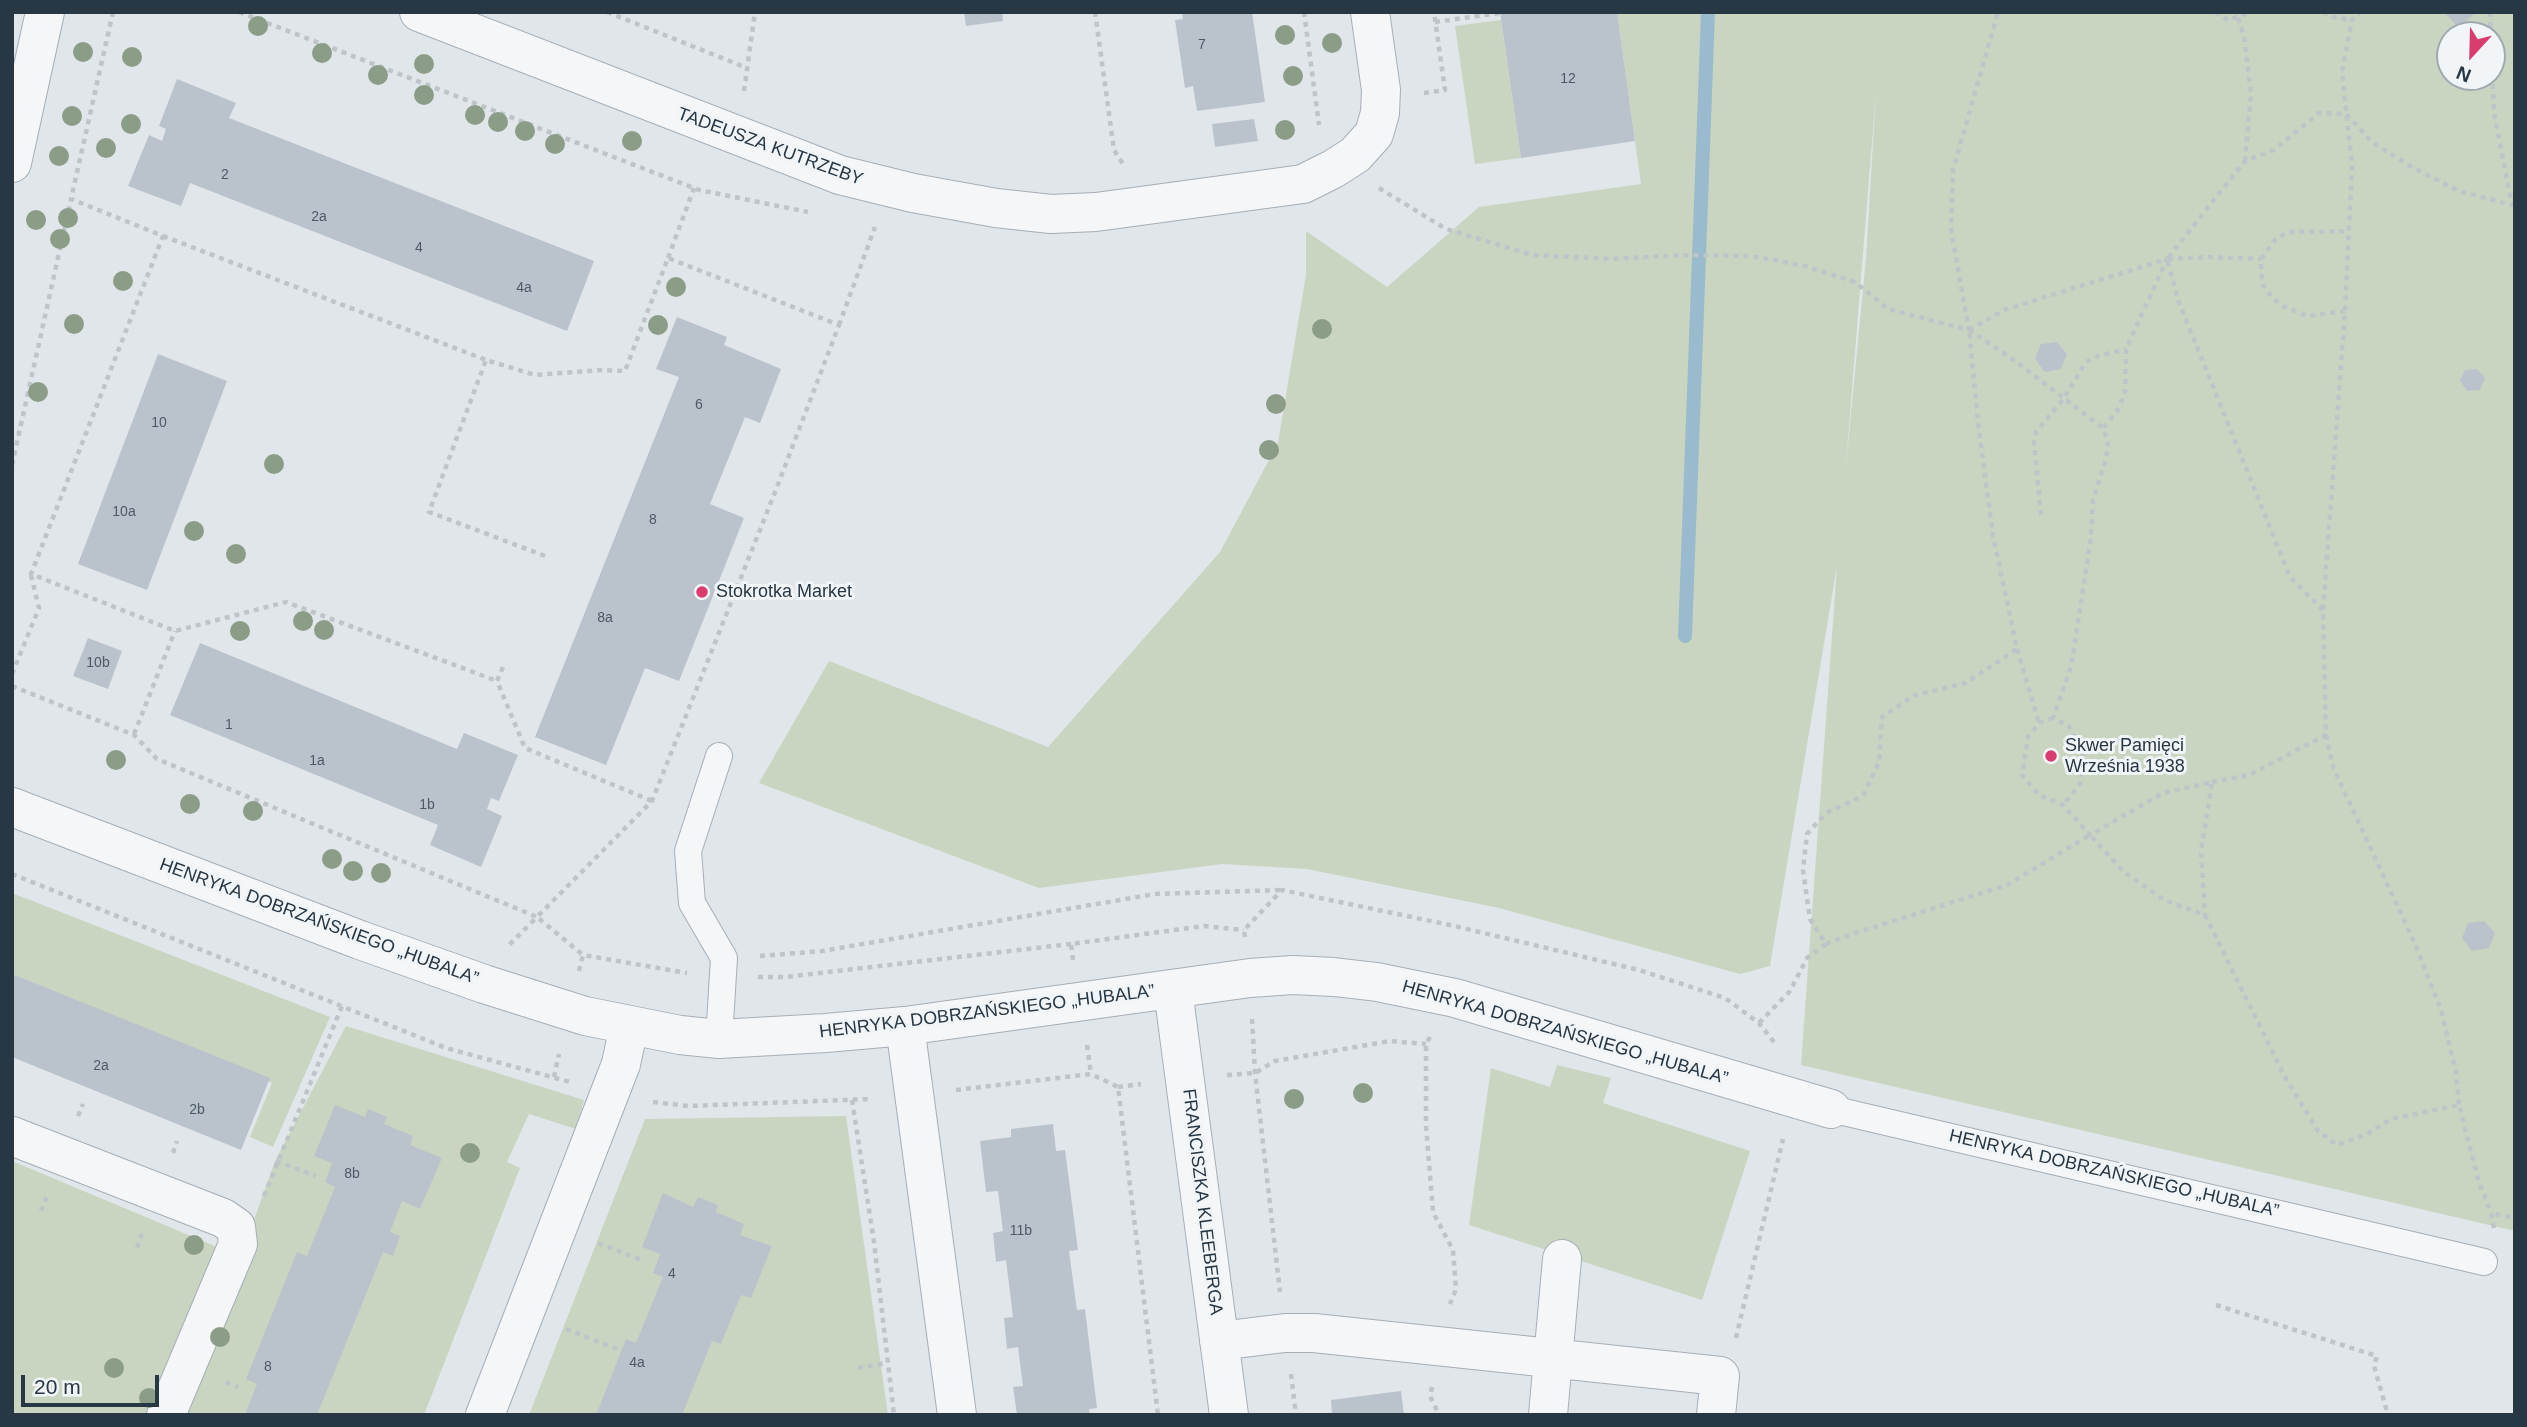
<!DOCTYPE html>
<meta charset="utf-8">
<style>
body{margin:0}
#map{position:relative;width:2527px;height:1427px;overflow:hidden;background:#e1e6eb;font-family:Helvetica,sans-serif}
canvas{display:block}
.frame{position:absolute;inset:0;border:14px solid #283744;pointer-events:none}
.north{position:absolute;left:2436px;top:21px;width:70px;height:70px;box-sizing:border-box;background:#f1f5f8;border:2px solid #a1a9b0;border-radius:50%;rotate:202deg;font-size:19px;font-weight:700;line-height:28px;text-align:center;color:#283744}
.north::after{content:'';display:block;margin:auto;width:24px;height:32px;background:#d93c6f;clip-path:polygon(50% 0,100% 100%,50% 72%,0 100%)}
.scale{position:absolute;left:21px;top:1375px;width:138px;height:32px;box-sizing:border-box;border:4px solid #283744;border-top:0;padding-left:9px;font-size:21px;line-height:24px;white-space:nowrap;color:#283744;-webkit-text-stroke:5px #f1f5f8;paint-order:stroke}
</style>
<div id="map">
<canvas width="2527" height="1427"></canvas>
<div class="frame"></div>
<div class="north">N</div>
<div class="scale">20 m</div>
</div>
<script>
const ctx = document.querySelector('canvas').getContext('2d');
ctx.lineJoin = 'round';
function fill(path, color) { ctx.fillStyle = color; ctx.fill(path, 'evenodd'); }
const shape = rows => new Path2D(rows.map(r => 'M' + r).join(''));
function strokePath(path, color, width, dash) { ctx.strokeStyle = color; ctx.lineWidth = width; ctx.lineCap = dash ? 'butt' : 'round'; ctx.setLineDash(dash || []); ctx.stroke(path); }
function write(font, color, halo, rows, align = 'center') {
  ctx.font = font + ' Helvetica,sans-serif'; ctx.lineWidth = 6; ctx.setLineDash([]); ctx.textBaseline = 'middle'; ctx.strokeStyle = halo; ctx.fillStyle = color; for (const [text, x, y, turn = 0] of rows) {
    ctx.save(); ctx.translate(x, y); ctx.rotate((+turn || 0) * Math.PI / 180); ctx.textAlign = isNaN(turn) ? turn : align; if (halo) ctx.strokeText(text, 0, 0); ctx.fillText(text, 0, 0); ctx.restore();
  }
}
fill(shape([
 [1617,12,2515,12,2515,1231,1801,1065,1837,566,1770,966,1740,974,1499,908,1307,869,1222,864,1039,888,759,783,829,661,1048,747,1220,552,1278,443,1306,275,1306,231,1387,287,1479,207,1641,184],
 [2450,35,2492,35,2492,77,2450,77],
 [1876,92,1866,258,1846,465,1846,464],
 [1501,20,1521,158,1475,164,1455,26],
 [12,893,330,1017,273,1147,250,1137,272,1083,12,974],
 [346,1026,584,1100,576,1129,529,1114,507,1162,520,1168,424,1415,174,1415,254,1220,275,1161],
 [1557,1065,1611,1078,1603,1103,1750,1151,1702,1300,1469,1225,1491,1068,1550,1087],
 [846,1116,888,1415,529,1415,645,1119],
 [12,1161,222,1249,154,1415,12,1415]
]), '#cad5c1');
strokePath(shape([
 [1685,636,1708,12]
]), '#99bbcd', 14);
fill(shape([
 [964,12,1002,12,1003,21,966,26],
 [1182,12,1252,12,1265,102,1197,111,1193,86,1185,88,1175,20,1183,19],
 [1500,12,1617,12,1635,141,1521,158],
 [2444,12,2476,12,2459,28],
 [177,79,236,103,229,118,594,261,567,331,190,183,181,206,128,186,149,135,162,141,166,129,159,126],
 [1254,119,1258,141,1215,147,1212,124],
 [677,317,727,337,724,345,781,369,760,423,745,417,710,504,744,518,679,681,645,668,606,765,535,737,679,377,656,369],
 [2057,342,2067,354,2061,369,2045,372,2035,359,2041,344],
 [158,354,227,381,147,590,78,564],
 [2477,369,2485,378,2480,390,2467,391,2460,381,2465,370],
 [88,638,122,651,108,689,73,676],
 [200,643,457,749,464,733,518,755,499,801,491,798,487,809,502,816,481,867,430,845,438,825,170,715],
 [2484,921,2495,933,2489,948,2472,951,2462,938,2468,923],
 [12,974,270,1078,241,1150,12,1057],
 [335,1105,365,1117,368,1109,387,1117,384,1124,413,1136,410,1145,442,1158,420,1209,402,1201,390,1232,400,1236,393,1256,383,1252,317,1415,245,1415,257,1384,246,1379,297,1252,307,1256,335,1187,325,1182,332,1163,314,1156],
 [1053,1124,1056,1151,1065,1150,1078,1250,1069,1251,1077,1310,1085,1309,1097,1408,1089,1409,1090,1415,1017,1415,1013,1387,1023,1386,1018,1347,1007,1349,1004,1318,1013,1317,1006,1260,996,1262,993,1233,1003,1231,998,1191,986,1192,980,1141,1011,1137,1011,1129],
 [663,1193,693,1207,698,1197,718,1205,716,1212,744,1224,740,1235,772,1246,751,1298,741,1295,721,1344,712,1341,682,1415,596,1415,626,1339,636,1343,663,1277,653,1273,660,1254,642,1247],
 [1401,1391,1404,1415,1332,1415,1331,1400]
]), '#bac3cb');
const service = shape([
 [719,756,688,851,692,903,724,958,719,1039],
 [1831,1109,2484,1262]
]);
const minor = shape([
 [419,12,840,175,913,193,996,208,1051,214,1096,212,1303,184,1333,169,1355,155,1374,134,1380,113,1381,90,1370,12],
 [12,163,45,12],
 [12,807,360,940,484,984,585,1016,680,1035,719,1039,826,1033,905,1026,1250,978,1293,975,1334,977,1377,982,1455,998,1831,1109],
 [1173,990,1229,1415],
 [905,1026,957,1415],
 [12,1136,223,1218,236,1227,238,1244,166,1415],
 [1219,1341,1285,1333,1314,1333,1720,1376,1716,1415],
 [485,1415,621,1064,629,1026],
 [1548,1415,1562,1259]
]);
strokePath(service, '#a6aeb6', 28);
strokePath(minor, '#a6aeb6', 40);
strokePath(shape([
 [113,12,71,199,163,236,31,574,175,631,286,602,497,681],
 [239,12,699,190,808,212],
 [607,12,747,68],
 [1095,12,1114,150,1123,164],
 [1304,12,1319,125],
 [2215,12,2228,20,2250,12],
 [2323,12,2333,17,2352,20],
 [2490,12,2491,35],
 [2238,18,2244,37,2251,93,2245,161],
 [1435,22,1500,13],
 [744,91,755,12],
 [1424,93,1445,90,1434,12],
 [1379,188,1446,229,1533,255,1611,259,1690,255,1748,256,1774,260,1805,266,1855,282,1888,309,1969,330,1951,230,1953,170,1998,12],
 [163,236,486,360],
 [668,258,694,188],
 [2168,259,2206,257,2261,259],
 [2345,311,2307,316,2283,306,2273,299,2263,285,2261,272,2261,259,2275,240,2288,232,2348,231],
 [839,325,875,227],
 [1969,330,2004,310,2167,259,2126,349,2125,392,2118,410,2103,428,2108,442,2106,459,2093,500,2091,538,2071,667,2053,718,2069,726,2083,757,2080,784,2063,805],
 [1969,330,2011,358,2103,428],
 [12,465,71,199],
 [2041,515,2034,442,2036,432,2064,398,2086,362,2098,356,2126,349],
 [545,556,429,512,486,360,535,375,602,370,625,371,668,258,839,325,777,487,652,801,537,917,583,955],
 [2323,610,2290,577,2178,300,2167,259,2245,161,2274,150,2319,113,2346,114,2372,142,2410,166,2459,191,2512,205,2494,113,2492,67],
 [2017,649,2039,723],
 [503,667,497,681,525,748,652,801],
 [12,674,39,608,31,575],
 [12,686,134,735,157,759,537,917,507,947],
 [2053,718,2039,723,2028,737,2022,775,2039,795,2063,805,2090,835,2163,793,2212,782,2201,851,2205,915],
 [134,734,175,631],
 [2326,735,2333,767,2415,944,2441,1010,2456,1072,2459,1105],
 [2212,782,2249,775,2326,735,2323,610,2345,311,2352,166,2342,72,2352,20,2360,12],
 [12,874,446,1048,570,1082],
 [1245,937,1244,930,1282,890,1450,925,1639,970,1725,998,1759,1023,1777,1046],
 [1826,944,1849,935,2007,885,2090,835,2123,871,2164,900,2205,915,2285,1077,2318,1131,2337,1145,2367,1134,2391,1119,2459,1105,2478,1179,2491,1213],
 [760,956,822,951,1155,894,1282,890],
 [1073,960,1071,944,1204,926,1244,930],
 [579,971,583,955,687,973],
 [758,977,785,977,1071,944],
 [1252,1019,1255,1073,1280,1292],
 [1759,1023,1790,991,1807,958,1826,944,1810,919,1803,870,1807,834,1826,813,1863,796,1879,762,1882,717,1915,695,1966,683,2017,649,1993,536,1978,422,1969,330],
 [1430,1037,1426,1044,1426,1126,1433,1212,1453,1250,1456,1289,1450,1304],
 [1087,1045,1091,1074],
 [1227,1075,1255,1073,1275,1061,1390,1041,1426,1044],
 [554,1077,559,1054],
 [1118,1087,1141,1084],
 [956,1090,1091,1074,1118,1087,1158,1415],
 [852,1100,874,1242,894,1415],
 [653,1102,688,1106,872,1099],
 [78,1116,83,1104],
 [173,1153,177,1141],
 [276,1161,316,1176],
 [264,1196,342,1006],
 [41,1211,47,1196],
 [2494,1228,2491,1213,2515,1218],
 [598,1243,644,1261],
 [137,1248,142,1233],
 [2216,1305,2377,1356,2374,1366,2388,1415],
 [566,1329,617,1349],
 [1736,1338,1783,1139],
 [858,1368,887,1363],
 [1291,1374,1296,1415],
 [226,1382,238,1387],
 [1432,1387,1430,1396,1439,1415]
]), '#bfc4c9', 4.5, [5, 5]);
strokePath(service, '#f4f6f8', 26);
strokePath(minor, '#f4f6f8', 38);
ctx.fillStyle = '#8b9d86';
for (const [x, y] of [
 [258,26],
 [1285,35],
 [1332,43],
 [83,52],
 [322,53],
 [132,57],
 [424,64],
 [378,75],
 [1293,76],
 [424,95],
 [475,115],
 [72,116],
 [498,122],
 [131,124],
 [1285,130],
 [525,131],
 [632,141],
 [555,144],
 [106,148],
 [59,156],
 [68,218],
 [36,220],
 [60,239],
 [123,281],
 [676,287],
 [74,324],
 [658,325],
 [1322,329],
 [38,392],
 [1276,404],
 [1269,450],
 [274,464],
 [194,531],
 [236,554],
 [303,621],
 [324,630],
 [240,631],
 [116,760],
 [190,804],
 [253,811],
 [332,859],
 [353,871],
 [381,873],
 [1363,1093],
 [1294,1099],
 [470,1153],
 [194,1245],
 [220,1337],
 [114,1368],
 [149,1398]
]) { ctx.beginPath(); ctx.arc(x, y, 10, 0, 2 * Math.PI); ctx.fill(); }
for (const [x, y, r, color] of [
 [702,592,7,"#d93c6f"],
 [2051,756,7,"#d93c6f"]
]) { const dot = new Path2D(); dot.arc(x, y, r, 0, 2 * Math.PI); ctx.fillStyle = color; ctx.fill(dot); strokePath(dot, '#f1f5f8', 2.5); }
write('14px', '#4c5a66', null, [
 ["7",1202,45],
 ["12",1568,79],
 ["2",225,175],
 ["2a",319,217],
 ["4",419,248],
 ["4a",524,288],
 ["6",699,405],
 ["10",159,423],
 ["10a",124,512],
 ["8",653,520],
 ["8a",605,618],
 ["10b",98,663],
 ["1",229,725],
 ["1a",317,761],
 ["1b",427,805],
 ["2a",101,1066],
 ["2b",197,1110],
 ["8b",352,1174],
 ["11b",1021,1231],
 ["4",672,1274],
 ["4a",637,1363],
 ["8",268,1367]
]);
write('18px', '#283744', '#f1f5f8', [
 ["TADEUSZA KUTRZEBY",770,147,20],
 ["HENRYKA DOBRZAŃSKIEGO „HUBALA”",319,922,20],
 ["HENRYKA DOBRZAŃSKIEGO „HUBALA”",987,1012,-7],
 ["HENRYKA DOBRZAŃSKIEGO „HUBALA”",1565,1033,16],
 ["HENRYKA DOBRZAŃSKIEGO „HUBALA”",2114,1174,13],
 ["FRANCISZKA KLEEBERGA",1202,1202,83]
]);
write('18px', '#283744', '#f1f5f8', [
 ["Stokrotka Market",716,592],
 ["Skwer Pamięci",2065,746],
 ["Września 1938",2065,767]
], 'left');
</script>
